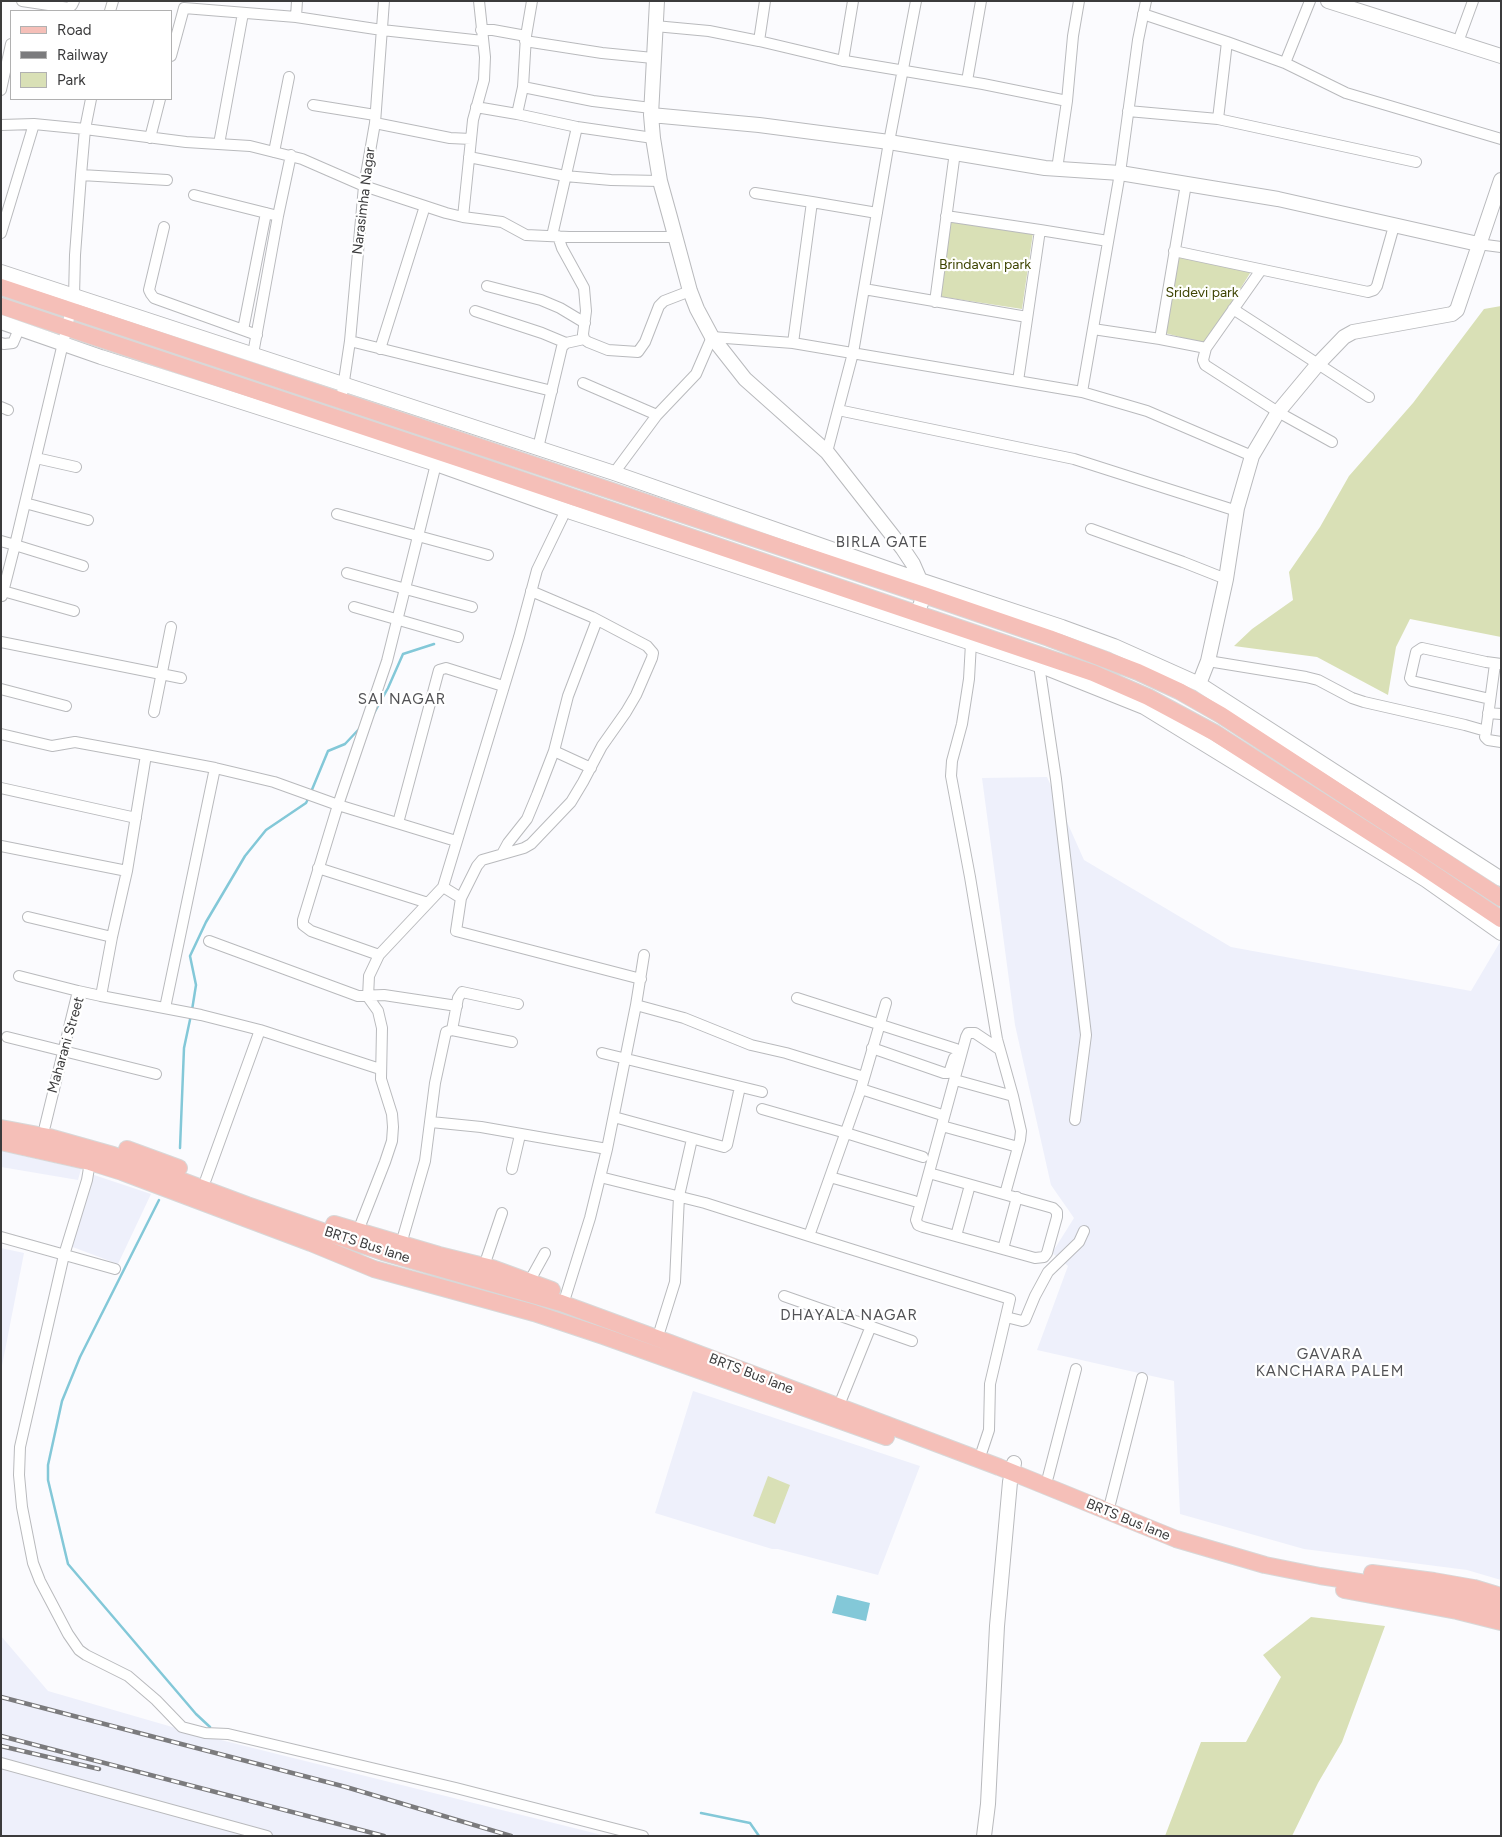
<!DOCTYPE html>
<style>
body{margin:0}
#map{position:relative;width:1502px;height:1837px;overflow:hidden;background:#fbfbfe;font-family:Figtree,sans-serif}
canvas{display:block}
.frame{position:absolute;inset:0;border:2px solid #3b3b3c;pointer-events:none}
.legend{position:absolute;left:10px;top:10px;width:162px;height:90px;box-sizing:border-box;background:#fff;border:1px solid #b1b1b1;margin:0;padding:6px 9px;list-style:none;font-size:15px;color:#3b3b3c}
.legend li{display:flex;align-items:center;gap:10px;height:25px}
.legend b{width:25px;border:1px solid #b1b1b1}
</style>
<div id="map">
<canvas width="1502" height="1837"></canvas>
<div class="frame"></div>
<ul class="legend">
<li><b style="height:6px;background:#f5bfb8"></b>Road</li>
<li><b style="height:6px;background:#7b7b7d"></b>Railway</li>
<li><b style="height:14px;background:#d9e0b6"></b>Park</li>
</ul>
</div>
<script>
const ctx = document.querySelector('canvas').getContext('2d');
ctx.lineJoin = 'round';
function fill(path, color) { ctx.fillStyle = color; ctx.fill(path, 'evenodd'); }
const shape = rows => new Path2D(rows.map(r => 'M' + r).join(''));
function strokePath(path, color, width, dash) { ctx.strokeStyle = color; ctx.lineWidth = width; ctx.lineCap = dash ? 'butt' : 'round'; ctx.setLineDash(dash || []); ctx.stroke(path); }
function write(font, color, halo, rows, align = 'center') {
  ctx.font = font + ' Figtree,sans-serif'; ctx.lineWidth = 4.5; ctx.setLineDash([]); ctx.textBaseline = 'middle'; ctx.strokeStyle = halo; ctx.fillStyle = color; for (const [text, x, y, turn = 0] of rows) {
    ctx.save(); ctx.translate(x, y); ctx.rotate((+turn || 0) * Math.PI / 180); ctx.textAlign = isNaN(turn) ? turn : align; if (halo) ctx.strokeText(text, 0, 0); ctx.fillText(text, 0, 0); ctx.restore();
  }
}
fill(shape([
 [1047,777,1084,860,1231,947,1471,991,1500,942,1501,943,1501,1580,1467,1570,1304,1549,1180,1514,1174,1381,1037,1350,1068,1266,1052,1253,1074,1218,1051,1185,1015,1025,982,778],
 [1,1151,81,1169,78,1180,1,1167],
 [91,1174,151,1194,118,1264,70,1246],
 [1,1248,24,1253,1,1371],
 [693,1391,920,1466,878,1575,778,1549,772,1549,655,1513],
 [1,1636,48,1691,193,1733,606,1836,1,1836]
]), '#eef0fb');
fill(shape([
 [948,220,1033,233,1022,309,937,296],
 [1177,256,1252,270,1206,344,1165,333],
 [1501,306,1501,637,1410,619,1396,647,1388,695,1317,657,1234,646,1252,629,1293,600,1289,572,1320,527,1349,476,1413,403,1484,309],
 [768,1476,790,1485,775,1524,753,1516],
 [1311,1617,1385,1626,1342,1742,1318,1783,1292,1836,1165,1836,1201,1742,1246,1742,1281,1677,1263,1655]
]), '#d9e0b6');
fill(shape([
 [837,1595,870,1603,866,1621,832,1613]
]), '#83c8d8');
strokePath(shape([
 [373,715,388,688,403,654,434,644],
 [311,792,328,751,345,744,360,728],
 [192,1010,196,985,190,956,206,922,245,856,266,830,306,803,309,797],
 [180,1148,184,1048,191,1015],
 [159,1200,80,1357,62,1401,48,1465,48,1480,68,1564,196,1714,210,1727],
 [701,1813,750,1823,759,1836]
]), '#83c8d8', 2.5);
const street = shape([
 [22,1,69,8,72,5,74,1],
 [765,1,759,41,839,60,983,84,1067,101,1057,169],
 [110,11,113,1],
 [1143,14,1227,42,1285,63,1346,93,1501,139],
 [296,17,297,1],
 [655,26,709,31,759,41],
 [481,30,493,30,526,36],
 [525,41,602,53,653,58],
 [1458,42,1473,1],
 [171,56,184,8,296,17,382,30,483,41],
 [843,61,853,1],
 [1285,63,1310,1],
 [967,81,981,1],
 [523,87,593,101,651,108],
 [1,90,11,44],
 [1067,101,1073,36,1079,1],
 [313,105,375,115],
 [476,107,517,114,577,127,653,138],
 [1128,111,1218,119,1416,162],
 [517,114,523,87,526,36,532,1],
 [1218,119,1227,42],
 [375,123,450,138,471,139],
 [1,125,34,124,85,129,186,142,250,146,302,159,364,186,446,213,463,217,502,222,526,235,569,237,675,237],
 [150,138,160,99],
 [219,144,243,13],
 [274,152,289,77],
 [469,157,565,176,611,180,660,181],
 [81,175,167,180],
 [755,193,812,202],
 [194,195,278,216,253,354],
 [278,216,291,155],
 [946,216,1040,230,1018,381],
 [463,217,473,120,484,80,485,57,479,1],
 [164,227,149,290,151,294,154,298,257,335],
 [1040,230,1108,241],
 [1,233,34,124],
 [552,236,577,127],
 [558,236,562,248,584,288,586,311,583,334,584,339,588,342,608,350,638,352,645,342,659,306,664,301,690,291],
 [1478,244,1501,247],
 [1174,251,1368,292,1374,290,1377,286,1394,226],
 [487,286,541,300,560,308,585,323],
 [864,289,1027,317],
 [935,302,955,152],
 [1233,309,1369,397],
 [475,311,542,333,566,343],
 [1093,329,1160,339,1206,348,1261,270],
 [243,330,266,213],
 [1160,339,1186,184],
 [350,341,552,391],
 [1,343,4,344,13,343,19,329],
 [793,343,812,202,877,213],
 [1206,348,1203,360,1205,365,1278,412,1332,442],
 [380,349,425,206],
 [583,383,657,415],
 [1082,392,1120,173,1138,40,1146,1],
 [341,401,350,341,364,186,375,123,384,1],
 [1,407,8,410],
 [838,410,1074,459,1237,511],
 [538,448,562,347,566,343,584,339],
 [827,452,853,353,889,142,916,1],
 [36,458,76,467],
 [614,473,657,415,696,374,712,337,793,343,1082,392,1147,411,1252,456],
 [25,503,88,520],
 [337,514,488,555],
 [1091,529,1183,562,1226,579],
 [1,541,15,545,2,596],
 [83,566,15,545,74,297,75,255,81,175,85,129,91,99],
 [347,573,472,607],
 [3,591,74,611],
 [354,607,458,637],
 [1,642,181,678],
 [971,643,969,679,962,724,952,761,951,776,970,877,997,1039,1013,1096,1021,1131,1020,1140,1005,1194],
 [1208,661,1306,677,1318,680,1352,698,1364,702,1465,725,1486,731,1485,737,1488,740,1501,742],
 [1039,665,1056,779,1086,1035,1075,1120],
 [1,689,66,706],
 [1490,699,1412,681,1410,678,1416,652,1422,648,1486,662,1501,664],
 [154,712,171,627],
 [1488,713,1501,714],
 [1486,731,1495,664],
 [1,734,52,746,75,742,146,755],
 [554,751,591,768],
 [1,788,136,818],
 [398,823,439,670,446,668,503,686],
 [1,846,127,871,146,755,215,768,274,782,338,805,387,661,436,464],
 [502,854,508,843,527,819,537,795,554,751,568,696,597,620],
 [318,868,428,903],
 [443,887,461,898,456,931,641,979],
 [461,898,477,866,482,860,524,848,531,844,571,802,583,782,602,746,626,712,636,695,652,658,653,653,647,646,592,617,531,591],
 [28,917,112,937],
 [209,941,358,996,384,995,457,1006],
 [379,955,311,931,303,925,303,920,338,805,456,841],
 [19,976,78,991],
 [101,996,201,1015,260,1030,380,1069],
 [797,998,956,1049],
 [886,1003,860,1092,809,1236,1010,1299,990,1384,989,1430,982,1451],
 [636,1005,684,1018,751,1045,786,1053,864,1077],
 [165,1008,215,768],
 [452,1030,458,998,462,992,518,1004],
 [7,1037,156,1074],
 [872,1048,944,1073,948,1073,950,1070,954,1058],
 [602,1053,762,1092],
 [955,1080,1013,1096],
 [861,1089,939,1114],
 [762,1109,846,1133,923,1157],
 [614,1117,724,1147,727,1145,740,1087],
 [431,1122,481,1127,607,1149],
 [45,1126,78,991,101,996,112,937,127,871],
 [942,1126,1018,1147],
 [90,1162,87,1180,64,1255,38,1368,20,1447,19,1475,22,1507,33,1563,40,1581,68,1634,79,1650,86,1655,128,1676,156,1700,182,1727,205,1733,228,1734,456,1788,643,1836],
 [512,1169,520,1135],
 [929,1173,1053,1208,1057,1212,1057,1217,1047,1253,1044,1257,1035,1258,923,1227,918,1225,916,1220,966,1037,968,1033,975,1033,999,1049],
 [600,1177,705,1203,809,1236],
 [830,1177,914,1201],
 [206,1179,260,1030],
 [358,1231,385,1162,392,1141,393,1127,392,1114,381,1079,382,1028,378,1011,368,997,369,976,379,955,443,887,519,637,537,570,566,510],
 [956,1236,970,1185],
 [1,1237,115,1269],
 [401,1244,425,1161,435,1083,446,1032,452,1030,512,1042],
 [1003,1249,1017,1197],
 [484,1266,502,1213],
 [529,1282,545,1253],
 [566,1295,590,1218,607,1149,636,1005,644,955],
 [784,1296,912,1341],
 [1006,1317,1022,1321,1025,1320,1035,1296,1048,1272,1079,1242,1084,1231],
 [660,1330,675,1282,679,1196,692,1139],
 [842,1398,871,1326],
 [1048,1477,1076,1369],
 [1110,1504,1142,1378],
 [1,1763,267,1836]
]);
const secondary = shape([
 [657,1,651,115,653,138,660,181,670,217,690,291,697,309,712,337,745,379,827,452,903,549,913,564,920,580,924,595,914,623],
 [1328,1,1501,56],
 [651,115,759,125,889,142,1045,168,1120,173,1278,199,1478,244],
 [1,272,614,473,920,580,1062,627,1114,646,1199,684,1501,879],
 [1,322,101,357,436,464,571,512,1039,665,1144,707,1426,880,1501,933],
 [1199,684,1208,661,1226,579,1237,508,1252,456,1278,412,1318,364,1344,337,1353,332,1452,314,1457,310,1501,180],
 [984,1836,988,1804,997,1626,1010,1482,1014,1463]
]);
const primary = shape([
 [1,287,924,595,1049,638,1138,672,1179,691,1221,715,1501,898],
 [1,306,463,460,1093,673,1148,697,1215,733,1413,860,1501,919],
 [1,1128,49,1137,113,1155,247,1205,383,1252,561,1303,670,1343,999,1467,1176,1539,1265,1565,1320,1576,1392,1587,1474,1603,1501,1610],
 [1,1142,90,1162,122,1172,311,1243,374,1269,534,1313,603,1336,886,1437],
 [127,1149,179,1168],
 [334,1224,439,1255,492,1268,552,1290],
 [1372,1573,1434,1581,1474,1588,1501,1596],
 [1344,1590,1457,1611,1501,1622]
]);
strokePath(street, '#b9babd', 12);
strokePath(secondary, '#b9babd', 16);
strokePath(primary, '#d8d8d8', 18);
strokePath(street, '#fff', 10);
strokePath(secondary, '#fff', 14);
strokePath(primary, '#f5bfb8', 16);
const rail = shape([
 [1,1697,346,1787,511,1836],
 [1,1736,384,1836],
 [1,1746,99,1769]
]);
strokePath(rail, '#7b7b7d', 4.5);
strokePath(rail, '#fff', 2.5, [8]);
write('14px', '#3b3b3c', '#fff', [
 ["Narasimha Nagar",364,201,-83],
 ["Maharani Street",66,1045,-74],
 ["BRTS Bus lane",367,1245,18],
 ["BRTS Bus lane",751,1374,21],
 ["BRTS Bus lane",1128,1520,22]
]);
write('14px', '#3e4402', '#fff', [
 ["Brindavan park",985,265],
 ["Sridevi park",1202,293]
]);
ctx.letterSpacing = '1px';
write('15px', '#535356', '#fff', [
 ["BIRLA GATE",882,543],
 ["SAI NAGAR",402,700],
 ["DHAYALA NAGAR",849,1316],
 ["GAVARA",1330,1355],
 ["KANCHARA PALEM",1330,1372]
]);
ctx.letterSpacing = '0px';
</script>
